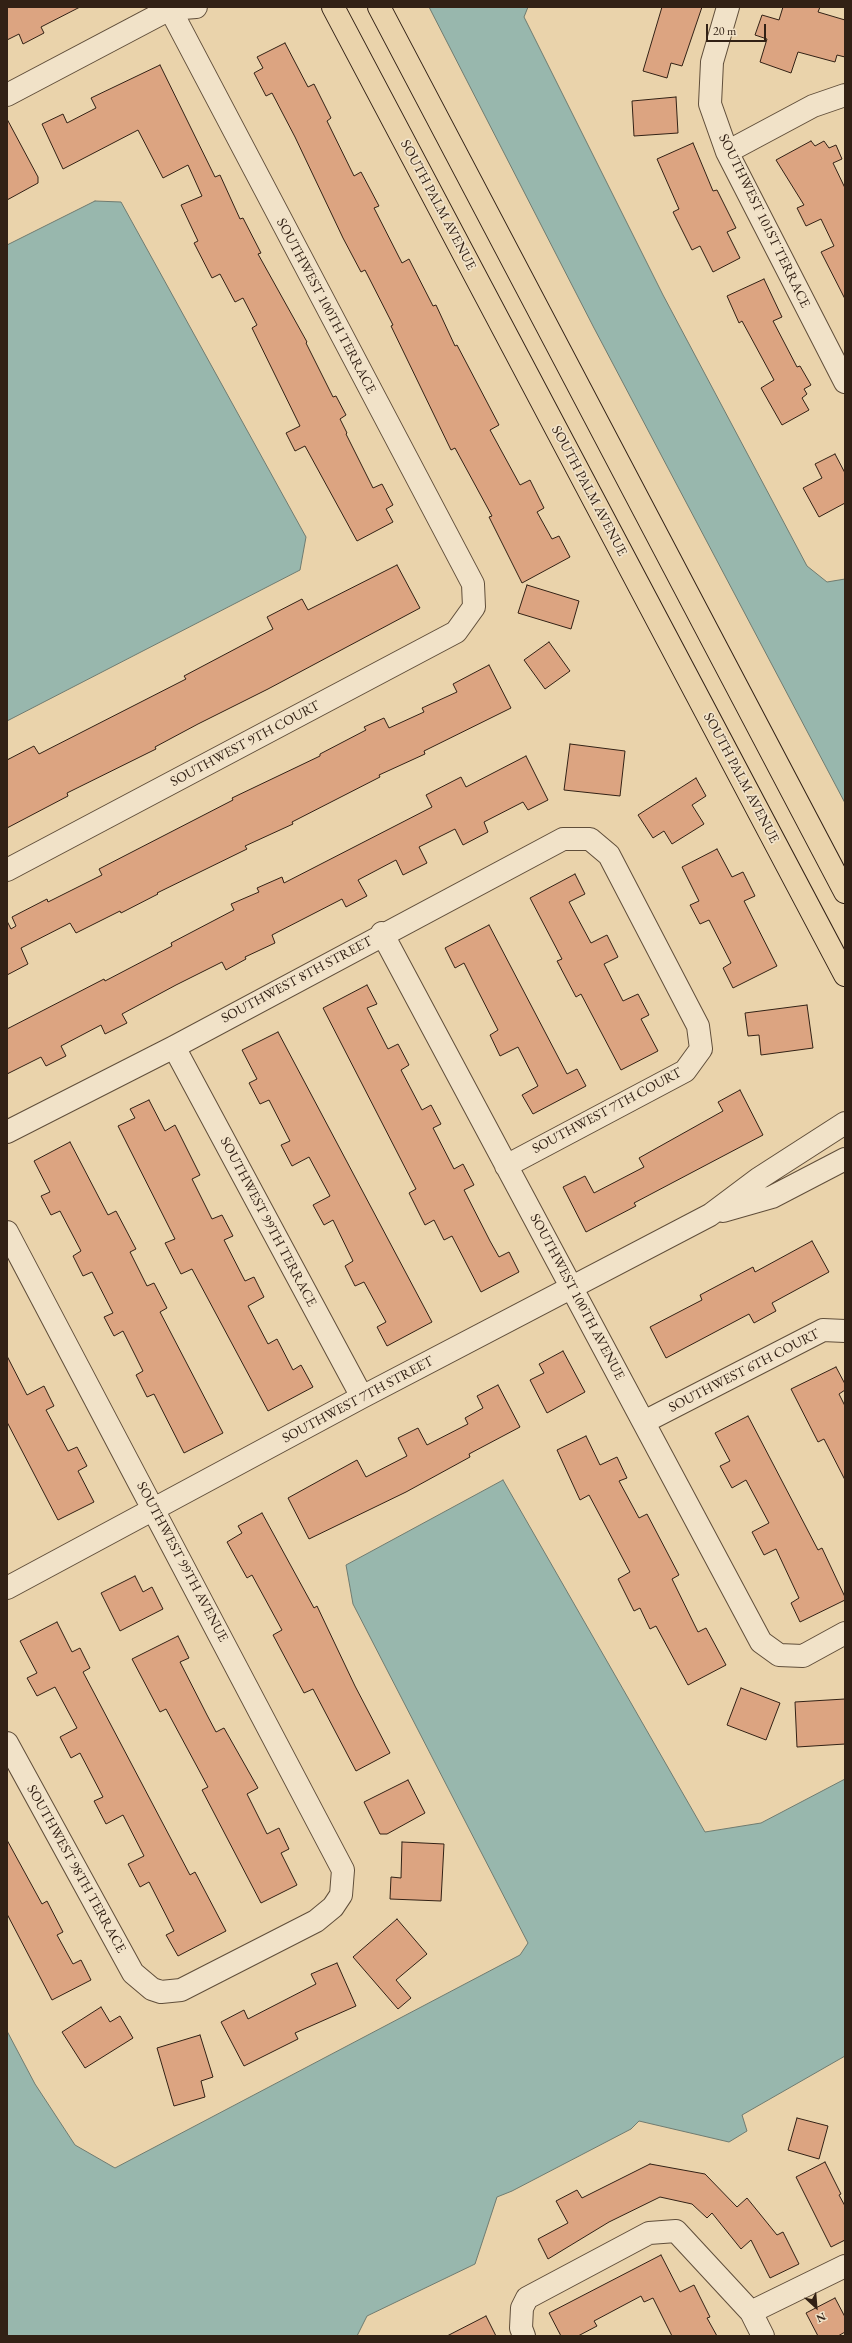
<!DOCTYPE html>
<style>
body{margin:0}
#map{position:relative;width:852px;height:2343px;overflow:hidden;background:#ead3ab;font-family:"EB Garamond",serif}
canvas{display:block}
.frame{position:absolute;inset:0;border:8px solid #322115;pointer-events:none}
.north{position:absolute;left:796px;top:2287px;width:40px;height:40px;-webkit-text-stroke:3px #f1e2c8;paint-order:stroke;rotate:154deg;font-size:11px;font-weight:700;line-height:16px;text-align:center;color:#322115}
.north::after{content:'';display:block;margin:auto;width:14px;height:18px;background:#322115;clip-path:polygon(50% 0,100% 100%,50% 72%,0 100%)}
.scale{position:absolute;left:706px;top:24px;width:60px;height:18px;box-sizing:border-box;border:2px solid #322115;border-top:0;padding-left:5px;font-size:12px;line-height:14px;white-space:nowrap;color:#322115;-webkit-text-stroke:3px #f1e2c8;paint-order:stroke}
</style>
<div id="map">
<canvas width="852" height="2343"></canvas>
<div class="frame"></div>
<div class="north">N</div>
<div class="scale">20 m</div>
</div>
<script>
const ctx = document.querySelector('canvas').getContext('2d');
ctx.lineJoin = 'round';
function fill(path, color) { ctx.fillStyle = color; ctx.fill(path, 'evenodd'); }
const shape = rows => new Path2D(rows.map(r => 'M' + r).join(''));
function strokePath(path, color, width, dash) { ctx.strokeStyle = color; ctx.lineWidth = width; ctx.lineCap = dash ? 'butt' : 'round'; ctx.setLineDash(dash || []); ctx.stroke(path); }
function write(font, color, halo, rows, align = 'center') {
  ctx.font = font + ' "EB Garamond",serif'; ctx.lineWidth = 3.5; ctx.setLineDash([]); ctx.textBaseline = 'middle'; ctx.strokeStyle = halo; ctx.fillStyle = color; for (const [text, x, y, turn = 0] of rows) {
    ctx.save(); ctx.translate(x, y); ctx.rotate((+turn || 0) * Math.PI / 180); ctx.textAlign = isNaN(turn) ? turn : align; if (halo) ctx.strokeText(text, 0, 0); ctx.fillText(text, 0, 0); ctx.restore();
  }
}
const water = shape([
 [429,7,528,7,524,17,663,295,807,566,827,582,845,579,845,803,594,328,429,7],
 [95,201,121,202,306,537,300,570,7,721,7,245,95,201],
 [503,1480,705,1832,761,1823,845,1779,845,2056,742,2115,747,2131,729,2142,639,2121,631,2129,512,2191,497,2197,475,2264,367,2316,357,2336,7,2336,7,2031,35,2084,75,2145,115,2168,520,1955,528,1943,353,1604,346,1565,503,1480]
]);
fill(water, '#98b7ad');
strokePath(water, '#6f7b70', 1);
const building = shape([
 [7,7,80,7,41,27,44,33,23,44,19,34,7,40,7,7],
 [662,7,702,7,682,66,671,63,667,78,643,71,662,7],
 [783,7,820,7,818,12,845,20,845,57,837,55,835,62,798,52,791,73,760,62,767,39,755,35,762,15,779,20,783,7],
 [285,43,308,87,314,84,331,118,327,121,354,176,361,172,379,206,374,208,402,263,409,259,433,306,436,305,455,346,457,345,499,425,490,430,520,485,530,480,544,508,537,512,552,539,559,536,570,557,522,583,489,517,492,516,455,448,451,450,391,326,393,325,365,270,361,272,343,238,295,137,272,93,266,96,254,73,263,68,257,57,285,43],
 [160,65,215,177,220,175,240,219,243,218,261,253,258,254,307,342,306,343,333,397,336,396,346,415,340,419,347,433,346,434,373,488,382,484,393,505,386,509,393,522,357,541,305,446,295,451,286,433,300,426,252,328,257,325,243,298,235,302,220,274,212,278,194,243,198,241,181,205,202,196,188,165,163,178,138,130,63,169,42,124,63,114,67,123,96,108,91,98,160,65],
 [676,97,678,133,634,136,632,101,676,97],
 [7,119,38,177,38,183,7,200,7,119],
 [811,141,815,146,824,141,829,148,836,145,842,159,833,163,845,188,845,299,821,252,834,246,821,219,806,226,797,208,804,205,776,160,811,141],
 [693,143,713,191,717,190,736,228,727,232,740,258,713,272,700,246,692,250,673,212,679,209,657,159,693,143],
 [764,279,782,317,773,321,797,367,800,366,811,385,804,389,807,394,802,398,809,410,782,425,761,388,774,380,742,321,739,323,727,296,764,279],
 [835,454,845,473,845,503,819,517,803,488,822,478,815,464,835,454],
 [397,565,420,608,268,689,198,724,155,747,156,749,67,793,68,796,7,828,7,760,34,746,39,754,186,679,184,676,273,629,267,617,302,599,308,610,397,565],
 [527,585,579,601,571,629,518,613,527,585],
 [549,642,570,671,545,689,524,660,549,642],
 [489,665,511,708,424,751,425,754,379,775,380,777,292,822,293,824,245,846,247,849,157,893,158,894,121,913,120,911,76,933,70,923,21,948,28,964,7,975,7,921,11,929,16,926,12,917,47,899,48,902,102,875,99,869,233,800,232,798,320,756,320,754,366,730,364,727,384,718,389,728,424,712,422,708,457,692,453,684,489,665],
 [570,744,625,751,620,796,564,790,570,744],
 [526,756,548,800,528,810,523,802,484,822,488,832,463,845,455,829,419,847,427,863,403,875,396,860,358,880,367,896,346,907,342,899,272,935,275,943,245,957,246,959,226,970,222,962,176,985,122,1014,127,1023,105,1034,101,1025,61,1046,66,1056,46,1066,41,1057,7,1074,7,1029,104,979,105,981,172,946,171,943,234,910,231,904,259,892,257,888,282,877,284,883,432,807,426,795,461,777,466,787,526,756],
 [696,778,706,796,692,805,704,824,672,844,664,831,653,838,638,815,696,778],
 [717,849,732,877,743,872,755,896,744,901,777,966,733,988,723,968,731,963,709,920,700,924,690,905,699,901,682,867,717,849],
 [575,874,585,894,569,902,591,943,607,935,618,957,604,964,623,1001,638,994,649,1015,641,1019,658,1051,621,1070,581,994,576,997,557,961,562,959,530,898,575,874],
 [489,925,567,1074,577,1069,586,1086,533,1114,522,1095,538,1086,518,1047,500,1056,490,1035,498,1030,475,985,464,963,455,968,445,948,489,925],
 [367,985,377,1004,367,1008,388,1049,398,1044,409,1065,401,1070,422,1110,431,1105,441,1124,433,1128,454,1169,463,1164,474,1185,464,1190,490,1241,499,1257,509,1252,519,1272,481,1292,452,1236,444,1240,434,1220,425,1225,409,1193,416,1189,323,1008,367,985],
 [807,1005,813,1048,761,1055,759,1035,748,1036,745,1013,807,1005],
 [278,1032,432,1322,387,1346,377,1327,386,1322,364,1282,355,1286,345,1266,353,1261,333,1220,324,1225,313,1205,330,1196,309,1157,292,1166,281,1145,290,1141,269,1100,260,1104,249,1083,257,1079,242,1050,278,1032],
 [740,1090,763,1135,634,1203,636,1206,586,1232,563,1187,585,1176,594,1193,644,1167,639,1158,723,1111,718,1102,740,1090],
 [149,1100,165,1131,175,1125,200,1175,192,1179,212,1219,222,1215,233,1236,224,1240,245,1281,254,1277,264,1297,248,1306,268,1344,277,1339,293,1370,301,1365,313,1387,268,1411,192,1269,181,1274,165,1243,175,1239,118,1126,135,1118,130,1109,149,1100],
 [70,1142,108,1215,116,1211,136,1249,130,1252,147,1286,154,1283,167,1308,160,1312,223,1433,184,1453,154,1394,147,1397,136,1375,143,1371,123,1331,114,1336,104,1317,113,1313,92,1272,83,1276,73,1256,81,1251,60,1211,51,1215,41,1196,50,1192,34,1161,70,1142],
 [812,1241,829,1272,772,1303,776,1311,754,1323,749,1314,666,1358,650,1327,702,1300,700,1295,753,1267,755,1272,812,1241],
 [563,1351,585,1392,547,1413,530,1380,544,1373,539,1364,563,1351],
 [7,1356,27,1395,44,1386,54,1406,46,1410,68,1451,77,1447,87,1466,78,1471,94,1502,58,1520,7,1422,7,1356],
 [836,1367,845,1384,845,1390,839,1394,845,1406,845,1480,824,1439,818,1442,791,1389,836,1367],
 [498,1385,520,1427,469,1454,470,1457,406,1492,309,1539,288,1498,357,1460,366,1477,407,1456,398,1438,418,1428,427,1445,468,1424,465,1418,483,1408,477,1396,498,1385],
 [748,1416,818,1550,822,1548,845,1597,845,1600,800,1622,791,1603,799,1598,776,1549,764,1555,752,1532,769,1523,746,1480,732,1488,720,1466,730,1461,715,1433,748,1416],
 [586,1436,600,1465,617,1457,627,1478,619,1481,639,1518,647,1514,668,1554,679,1575,672,1579,698,1632,706,1628,726,1665,688,1685,656,1626,650,1629,640,1608,634,1611,618,1579,630,1572,589,1495,580,1500,557,1450,586,1436],
 [262,1513,314,1608,317,1606,355,1686,390,1753,356,1771,313,1689,304,1693,273,1635,282,1630,252,1575,247,1578,227,1542,242,1533,238,1526,262,1513],
 [135,1576,143,1592,152,1587,163,1609,120,1631,101,1593,135,1576],
 [57,1622,72,1652,80,1648,90,1668,83,1672,190,1875,195,1872,226,1931,178,1956,166,1935,174,1931,149,1882,140,1887,128,1864,144,1856,123,1815,106,1824,94,1801,103,1797,80,1753,71,1758,60,1737,77,1728,55,1687,37,1696,27,1678,37,1673,20,1641,57,1622],
 [178,1636,189,1658,180,1662,207,1715,216,1732,224,1728,258,1788,247,1794,267,1834,279,1828,289,1849,281,1853,297,1885,261,1903,202,1790,208,1787,166,1709,160,1712,132,1659,178,1636],
 [741,1688,780,1703,766,1740,727,1725,741,1688],
 [845,1699,845,1744,797,1747,795,1702,845,1699],
 [408,1780,425,1813,387,1834,380,1834,364,1802,408,1780],
 [7,1840,42,1904,47,1901,63,1932,57,1935,73,1964,81,1960,91,1980,52,2000,7,1914,7,1840],
 [402,1842,444,1844,441,1901,390,1899,391,1877,401,1878,402,1842],
 [397,1919,427,1954,396,1980,411,1998,398,2009,353,1957,397,1919],
 [337,1963,356,2006,295,2033,298,2039,244,2066,221,2022,244,2010,248,2019,316,1984,311,1974,337,1963],
 [101,2007,110,2022,120,2016,133,2038,85,2068,62,2032,101,2007],
 [200,2035,213,2077,201,2081,205,2097,174,2106,157,2048,200,2035],
 [797,2118,828,2126,819,2159,788,2150,797,2118],
 [825,2162,841,2194,839,2195,845,2206,845,2240,831,2247,796,2177,825,2162],
 [650,2164,705,2174,737,2207,747,2198,777,2235,783,2232,799,2264,770,2278,751,2240,741,2249,712,2213,707,2218,692,2204,660,2197,609,2222,548,2259,538,2239,568,2223,556,2201,577,2190,582,2198,650,2164],
 [661,2255,680,2292,694,2285,710,2317,707,2318,717,2336,672,2336,653,2298,644,2302,641,2296,594,2321,597,2326,578,2336,561,2336,549,2313,661,2255],
 [835,2298,845,2317,845,2332,838,2336,818,2336,806,2313,835,2298],
 [486,2316,496,2336,447,2336,486,2316]
]);
fill(building, '#dca481');
strokePath(building, '#322115', 1);
const minor = shape([
 [728,7,712,62,710,104,727,152,845,382],
 [7,95,170,9,196,7],
 [727,152,813,106,845,95],
 [7,870,456,632,474,607,473,584,169,7],
 [382,933,761,1642,779,1655,803,1656,845,1633],
 [174,1047,362,1397],
 [7,1132,174,1047,563,839,590,839,609,855,698,1026,701,1049,685,1071,506,1166],
 [723,1211,772,1197,845,1159],
 [7,1232,343,1870,341,1895,333,1907,316,1921,181,1990,161,1992,152,1989,133,1973,7,1743],
 [644,1422,823,1330,845,1331],
 [7,1588,362,1397,710,1215,758,1179,845,1123],
 [751,2312,845,2266],
 [524,2336,521,2328,522,2308,527,2298,649,2233,676,2231,751,2312,763,2336]
]);
const major = shape([
 [333,7,845,975],
 [379,7,845,892]
]);
strokePath(minor, '#604e3a', 24);
strokePath(major, '#322115', 24);
strokePath(minor, '#f1e2c8', 22);
strokePath(major, '#ead3ab', 22);
write('14px', '#322115', '#f1e2c8', [
 ["SOUTH PALM AVENUE",438,205,62],
 ["SOUTHWEST 101ST TERRACE",764,221,64],
 ["SOUTHWEST 100TH TERRACE",326,306,62],
 ["SOUTH PALM AVENUE",589,491,62],
 ["SOUTHWEST 9TH COURT",245,744,-28],
 ["SOUTH PALM AVENUE",741,778,62],
 ["SOUTHWEST 8TH STREET",297,980,-28],
 ["SOUTHWEST 7TH COURT",607,1111,-28],
 ["SOUTHWEST 99TH TERRACE",268,1222,62],
 ["SOUTHWEST 100TH AVENUE",577,1297,62],
 ["SOUTHWEST 6TH COURT",744,1371,-27],
 ["SOUTHWEST 7TH STREET",358,1400,-28],
 ["SOUTHWEST 99TH AVENUE",182,1562,62],
 ["SOUTHWEST 98TH TERRACE",76,1869,61]
]);
</script>
